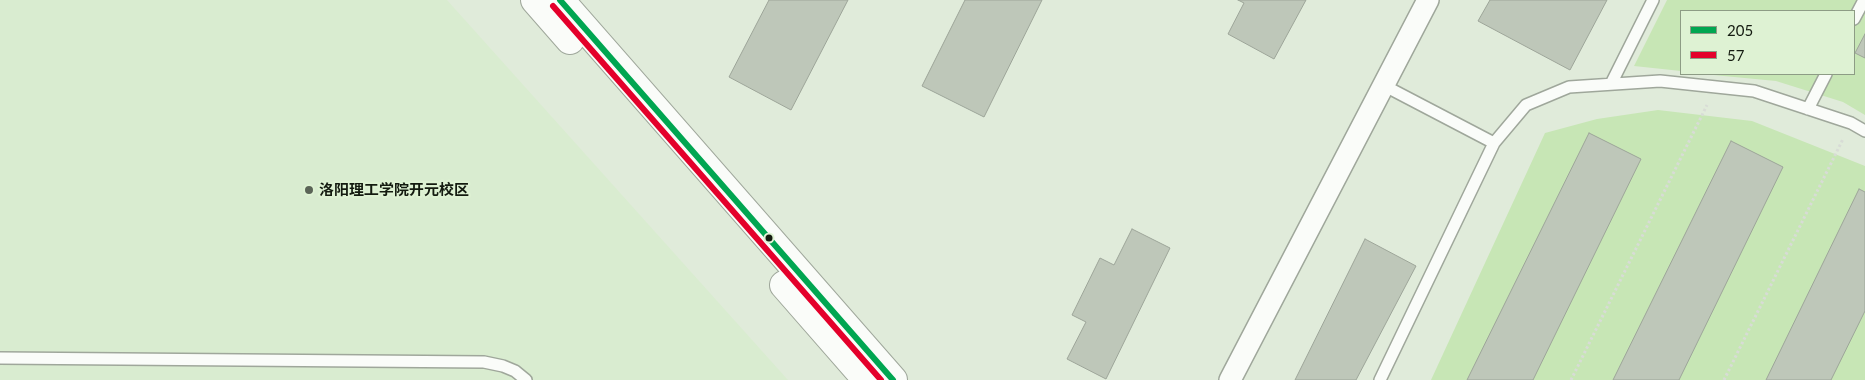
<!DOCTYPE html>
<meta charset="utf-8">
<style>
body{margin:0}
#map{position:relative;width:1865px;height:380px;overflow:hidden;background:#e0ebda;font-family:Lato,sans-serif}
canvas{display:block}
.legend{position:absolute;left:1680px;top:10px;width:175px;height:65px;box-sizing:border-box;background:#def2d3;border:1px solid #8d9c85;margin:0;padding:6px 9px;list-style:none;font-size:15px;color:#141b10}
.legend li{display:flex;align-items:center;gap:10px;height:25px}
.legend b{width:25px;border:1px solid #8d9c85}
</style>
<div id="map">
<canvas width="1865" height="380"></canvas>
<ul class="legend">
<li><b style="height:6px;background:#00a651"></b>205</li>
<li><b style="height:6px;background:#e4002b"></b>57</li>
</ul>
</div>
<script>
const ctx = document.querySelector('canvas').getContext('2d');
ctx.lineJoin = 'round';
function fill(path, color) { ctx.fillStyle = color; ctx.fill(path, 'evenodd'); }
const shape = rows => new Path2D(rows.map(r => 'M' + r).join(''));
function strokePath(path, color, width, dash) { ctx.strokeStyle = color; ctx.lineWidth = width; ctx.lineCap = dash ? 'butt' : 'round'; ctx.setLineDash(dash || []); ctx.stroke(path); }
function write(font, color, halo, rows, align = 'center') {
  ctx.font = font + ' Lato,"Noto Sans SC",sans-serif'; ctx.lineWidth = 4.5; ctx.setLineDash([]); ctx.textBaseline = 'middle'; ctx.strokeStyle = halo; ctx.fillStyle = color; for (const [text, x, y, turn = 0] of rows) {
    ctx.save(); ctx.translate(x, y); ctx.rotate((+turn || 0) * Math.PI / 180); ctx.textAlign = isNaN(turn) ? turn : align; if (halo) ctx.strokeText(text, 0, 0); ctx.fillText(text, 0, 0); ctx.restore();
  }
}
fill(shape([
 [0,0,447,0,788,380,0,380]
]), '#d9ecd0');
fill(shape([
 [1667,0,1865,0,1865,115,1843,102,1776,81,1703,74,1854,74,1854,11,1681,11,1681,71,1634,66],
 [1658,110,1752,121,1865,166,1865,380,1431,380,1545,133,1597,119]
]), '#c7e6b5');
const building = shape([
 [769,0,848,0,791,110,729,77,769,0],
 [965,0,1042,0,984,117,922,86,965,0],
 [1238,0,1306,0,1274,59,1228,34,1244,3,1238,0],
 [1490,0,1607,0,1570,70,1478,21,1490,0],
 [1865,34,1865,58,1855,53,1865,34],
 [1589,133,1641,159,1533,380,1467,380,1589,133],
 [1731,141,1783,167,1679,380,1613,380,1731,141],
 [1859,189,1865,192,1865,311,1831,380,1766,380,1859,189],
 [1132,229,1170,248,1106,379,1067,359,1086,322,1072,315,1100,258,1114,265,1132,229],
 [1365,239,1416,266,1356,380,1295,380,1365,239]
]);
fill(building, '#bec7b9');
strokePath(building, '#9da599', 1);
const lane = shape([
 [1854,19,1864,0],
 [1611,84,1653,0],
 [1383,85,1494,143,1526,105,1569,87,1660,81,1754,91,1851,123,1865,131],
 [1808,109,1826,74],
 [0,358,484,362,503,366,515,371,526,380],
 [1380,380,1494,143]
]);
const street = shape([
 [1230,380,1428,0]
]);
const secondary = shape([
 [535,0,570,40],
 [560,0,893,380],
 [784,285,867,380]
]);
strokePath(lane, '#9fa79b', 14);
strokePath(street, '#9fa79b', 24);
strokePath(secondary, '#9fa79b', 30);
strokePath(shape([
 [1571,380,1707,105],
 [1724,380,1843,139]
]), '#d8dcd6', 3, [2.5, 2.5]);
strokePath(lane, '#fafcf9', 11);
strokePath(street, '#fafcf9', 21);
strokePath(secondary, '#fafcf9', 28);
strokePath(shape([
 [560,0,893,380]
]), '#00a651', 6);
strokePath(shape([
 [553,6,881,380]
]), '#e4002b', 6);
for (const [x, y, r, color] of [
 [309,190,5,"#5b6457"],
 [769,238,4.5,"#141b10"]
]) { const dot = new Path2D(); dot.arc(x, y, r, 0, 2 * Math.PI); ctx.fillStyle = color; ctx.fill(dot); strokePath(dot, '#def2d3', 2); }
write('bold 15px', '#141b10', '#def2d3', [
 ["洛阳理工学院开元校区",319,190]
], 'left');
</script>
